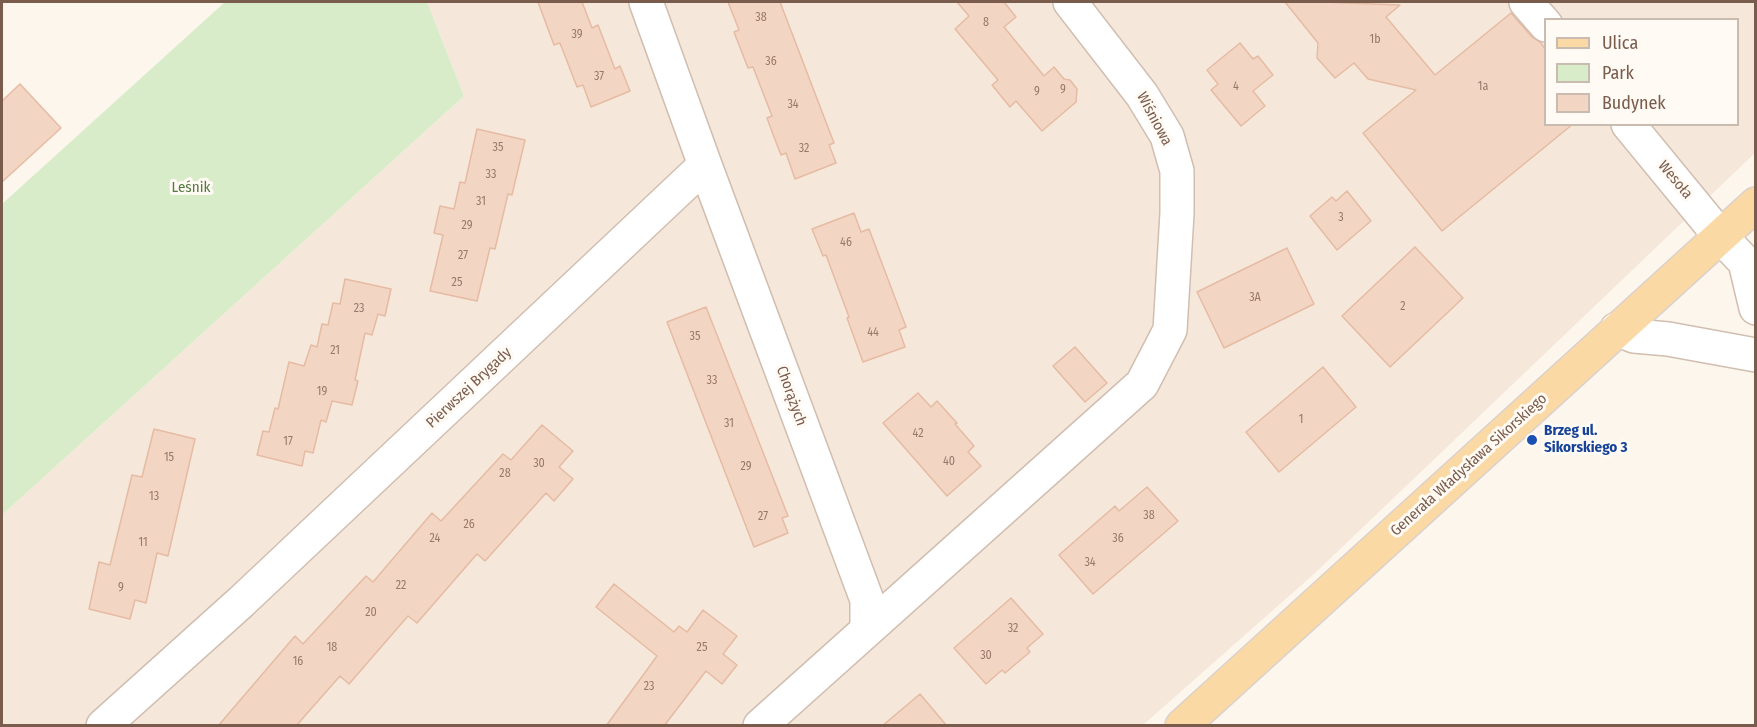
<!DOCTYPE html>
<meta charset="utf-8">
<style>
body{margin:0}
#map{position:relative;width:1757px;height:727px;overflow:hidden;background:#fdf6ec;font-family:"Fira Sans Condensed",sans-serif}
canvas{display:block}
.frame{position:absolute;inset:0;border:3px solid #7a5c4d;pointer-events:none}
.legend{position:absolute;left:1544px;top:18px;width:195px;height:108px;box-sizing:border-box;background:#fffaf3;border:2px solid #cabbb1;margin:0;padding:8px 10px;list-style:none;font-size:18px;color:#7a5c4d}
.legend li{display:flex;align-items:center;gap:12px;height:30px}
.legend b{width:30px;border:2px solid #cabbb1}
</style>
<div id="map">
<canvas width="1757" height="727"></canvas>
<div class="frame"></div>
<ul class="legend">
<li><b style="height:8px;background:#fbd9a5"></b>Ulica</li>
<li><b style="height:16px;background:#d8ecc9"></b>Park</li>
<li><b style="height:16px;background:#f3d5c3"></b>Budynek</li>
</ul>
</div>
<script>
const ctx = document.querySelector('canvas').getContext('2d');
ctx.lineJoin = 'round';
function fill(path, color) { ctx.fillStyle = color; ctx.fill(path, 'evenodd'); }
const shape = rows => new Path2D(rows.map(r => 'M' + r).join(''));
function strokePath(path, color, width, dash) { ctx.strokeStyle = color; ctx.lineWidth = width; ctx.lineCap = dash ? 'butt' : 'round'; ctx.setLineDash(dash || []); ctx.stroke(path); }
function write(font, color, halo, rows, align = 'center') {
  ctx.font = font + ' "Fira Sans Condensed",sans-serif'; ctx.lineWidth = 6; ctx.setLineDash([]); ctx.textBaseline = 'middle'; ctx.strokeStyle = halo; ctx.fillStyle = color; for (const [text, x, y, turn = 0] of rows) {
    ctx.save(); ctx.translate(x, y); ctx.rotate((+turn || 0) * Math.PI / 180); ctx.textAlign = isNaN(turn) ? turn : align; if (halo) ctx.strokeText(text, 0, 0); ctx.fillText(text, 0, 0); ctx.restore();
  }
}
fill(shape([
 [427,2,1755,2,1755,153,1314,574,1143,725,2,726,2,515,464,96],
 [1546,20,1738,20,1738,124,1546,124]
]), '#f5e8da');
fill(shape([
 [225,2,427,2,464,96,2,515,2,204]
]), '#d8ecc9');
const building = shape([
 [538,2,582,2,592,28,598,25,615,69,620,66,630,91,591,107,583,85,577,87,560,43,554,45,538,2],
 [728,2,780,2,834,143,829,145,836,163,795,179,786,153,781,155,774,137,767,118,772,116,753,67,748,68,734,32,739,30,728,2],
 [957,2,1004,2,1016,17,1004,27,1044,76,1054,67,1064,79,1070,80,1077,89,1076,102,1042,131,1016,101,1010,107,992,85,998,80,955,29,969,16,957,2],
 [1285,2,1322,2,1400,5,1386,17,1435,75,1511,13,1532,37,1541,43,1545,49,1545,124,1573,124,1442,231,1363,133,1416,90,1368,79,1354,63,1335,78,1317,58,1318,43,1285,2],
 [1240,43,1253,59,1258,56,1273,75,1253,91,1265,106,1241,126,1211,90,1218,84,1207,70,1240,43],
 [20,84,61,128,2,182,2,101,20,84],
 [477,129,525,140,512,195,508,194,495,249,490,248,477,301,430,291,443,235,434,233,440,206,454,209,460,182,465,183,477,129],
 [1347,191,1371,221,1337,250,1310,216,1332,197,1336,201,1347,191],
 [854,213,861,232,869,229,906,327,899,330,905,347,863,362,847,318,849,317,826,255,823,256,812,229,854,213],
 [1415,247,1463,298,1390,367,1342,316,1415,247],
 [1287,248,1314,304,1224,348,1197,292,1287,248],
 [345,279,391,289,385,316,378,314,372,335,365,333,355,380,358,381,352,405,332,401,326,422,321,420,313,453,305,451,302,466,257,455,263,431,269,432,275,408,278,409,289,362,304,366,311,345,317,347,322,324,328,325,333,303,340,304,345,279],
 [706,307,788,516,782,518,788,533,754,547,667,322,706,307],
 [1075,347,1107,383,1085,402,1053,366,1075,347],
 [1323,367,1356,407,1279,472,1246,432,1323,367],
 [918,393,931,407,937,401,957,423,955,424,974,446,968,452,981,466,947,496,883,423,918,393],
 [542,425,573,451,559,467,573,479,554,501,546,493,485,561,477,554,417,623,408,616,349,684,340,676,296,726,218,726,295,636,303,644,366,576,373,582,432,513,441,521,503,454,511,460,542,425],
 [154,429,195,439,168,556,157,553,146,603,135,600,130,619,89,609,99,562,110,565,132,475,142,477,154,429],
 [1147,487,1178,521,1093,594,1059,555,1115,506,1119,511,1147,487],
 [614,584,674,632,679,626,687,632,703,610,737,636,723,654,737,665,722,684,706,671,664,726,606,726,657,656,596,607,614,584],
 [1011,598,1043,634,1027,648,1030,652,1005,673,1002,670,986,684,954,648,1011,598],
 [920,694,947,726,882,726,920,694]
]);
fill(building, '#f3d5c3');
strokePath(building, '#e6bba3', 1.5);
const minor = shape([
 [646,2,705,165,867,600,867,628],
 [1526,2,1546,25],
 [1628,124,1720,236,1745,262,1756,308],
 [1617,329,1634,336,1668,339,1756,355],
 [103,726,241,602,705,165],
 [760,726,1142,384,1170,330,1177,213,1177,171,1167,136,1142,95,1070,2]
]);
const major = shape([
 [1182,726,1756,204]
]);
strokePath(minor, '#d1beb0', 36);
strokePath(major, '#dad1cd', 36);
strokePath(minor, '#fff', 33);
strokePath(major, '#fbd9a5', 33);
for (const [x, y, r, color] of [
 [1532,440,6,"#1a4fb4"]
]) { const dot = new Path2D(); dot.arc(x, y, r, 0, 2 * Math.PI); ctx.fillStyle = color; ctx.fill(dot); strokePath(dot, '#fffaf3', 2); }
write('12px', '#987a6a', null, [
 ["38",761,18],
 ["8",986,23],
 ["39",577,35],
 ["1b",1375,40],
 ["36",771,62],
 ["37",599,77],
 ["4",1236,87],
 ["1a",1483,87],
 ["9",1063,90],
 ["9",1037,92],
 ["34",793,105],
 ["35",498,148],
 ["32",804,149],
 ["33",491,175],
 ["31",481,202],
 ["3",1341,218],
 ["29",467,226],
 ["46",846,243],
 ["27",463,256],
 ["25",457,283],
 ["3A",1255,298],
 ["2",1403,307],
 ["23",359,309],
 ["44",873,333],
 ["35",695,337],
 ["21",335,351],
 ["33",712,381],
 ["19",322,392],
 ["1",1301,420],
 ["31",729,424],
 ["42",918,434],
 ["17",288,442],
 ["15",169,458],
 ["40",949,462],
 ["30",539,464],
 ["29",746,467],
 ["28",505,474],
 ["13",154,497],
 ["38",1149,516],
 ["27",763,517],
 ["26",469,525],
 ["24",435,539],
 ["36",1118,539],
 ["11",143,543],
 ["34",1090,563],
 ["22",401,586],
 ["9",121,588],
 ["20",371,613],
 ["32",1013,629],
 ["18",332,648],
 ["25",702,648],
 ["30",986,656],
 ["16",298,662],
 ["23",649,687]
]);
write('15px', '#7a5c4d', '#fffaf3', [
 ["Wiśniowa",1154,119,62],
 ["Wesoła",1675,180,50],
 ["Pierwszej Brygady",469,388,-43],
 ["Chorążych",791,396,70],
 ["Generała Władysława Sikorskiego",1469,465,-42]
]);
write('15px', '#537a41', '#fffaf3', [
 ["Leśnik",191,188]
]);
write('bold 15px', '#164399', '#fffaf3', [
 ["Brzeg ul.",1544,431],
 ["Sikorskiego 3",1544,448]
], 'left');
</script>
